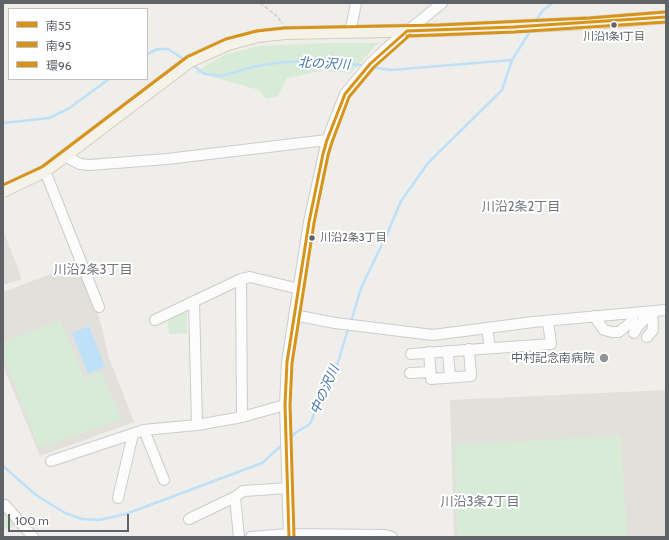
<!DOCTYPE html>
<meta charset="utf-8">
<style>
body{margin:0}
#map{position:relative;width:669px;height:540px;overflow:hidden;background:#efeeea;font-family:Cabin,"Noto Sans JP",sans-serif}
canvas{display:block}
.frame{position:absolute;inset:0;border:4px solid #5f6368;pointer-events:none}
.legend{position:absolute;left:8px;top:8px;width:140px;height:72px;box-sizing:border-box;background:#fff;border:1px solid #bfc1c3;margin:0;padding:5px 7px;list-style:none;font-size:12px;color:#5f6368}
.legend li{display:flex;align-items:center;gap:8px;height:20px}
.legend b{width:20px;border:1px solid #bfc1c3}
.scale{position:absolute;left:8px;top:514px;width:121px;height:18px;box-sizing:border-box;border:2px solid #5f6368;border-top:0;padding-left:5px;font-size:12px;line-height:14px;white-space:nowrap;color:#5f6368;-webkit-text-stroke:3px #fff;paint-order:stroke}
</style>
<div id="map">
<canvas width="669" height="540"></canvas>
<div class="frame"></div>
<ul class="legend">
<li><b style="height:5px;background:#d7941a"></b>南55</li>
<li><b style="height:5px;background:#d7941a"></b>南95</li>
<li><b style="height:5px;background:#d7941a"></b>環96</li>
</ul>
<div class="scale">100 m</div>
</div>
<script>
const ctx = document.querySelector('canvas').getContext('2d');
ctx.lineJoin = 'round';
function fill(path, color) { ctx.fillStyle = color; ctx.fill(path, 'evenodd'); }
const shape = rows => new Path2D(rows.map(r => 'M' + r).join(''));
function strokePath(path, color, width, dash) { ctx.strokeStyle = color; ctx.lineWidth = width; ctx.lineCap = dash ? 'butt' : 'round'; ctx.setLineDash(dash || []); ctx.stroke(path); }
function write(font, color, halo, rows, align = 'center') {
  ctx.font = font + ' Cabin,"Noto Sans JP",sans-serif'; ctx.lineWidth = 4; ctx.setLineDash([]); ctx.textBaseline = 'middle'; ctx.strokeStyle = halo; ctx.fillStyle = color; for (const [text, x, y, turn = 0] of rows) {
    ctx.save(); ctx.translate(x, y); ctx.rotate((+turn || 0) * Math.PI / 180); ctx.textAlign = isNaN(turn) ? turn : align; if (halo) ctx.strokeText(text, 0, 0); ctx.fillText(text, 0, 0); ctx.restore();
  }
}
fill(shape([
 [3,230,22,279,3,285],
 [80,263,101,324,108,355,134,422,40,456,3,365,3,292],
 [666,390,666,537,454,537,450,400]
]), '#e2e0da');
fill(shape([
 [325,43,378,43,351,73,321,71,287,78,278,96,266,99,259,90,195,72,224,55,260,46],
 [187,311,187,333,169,334,168,319],
 [61,320,84,378,101,372,122,419,39,448,3,355,3,342],
 [621,436,627,537,457,537,455,445],
 [3,513,5,513,16,525,3,530]
]), '#d8ebd6');
fill(shape([
 [89,326,105,367,88,374,72,333]
]), '#bfe0f9');
strokePath(shape([
 [535,22,543,10,553,3],
 [147,54,158,49,168,49,185,60],
 [191,64,205,74,222,76,252,67,283,62,330,61,365,66],
 [371,67,391,70,512,60],
 [3,123,49,118,68,109,109,79],
 [351,322,361,288,387,234,401,201,428,163,502,90,512,60,531,30],
 [289,439,295,433,310,424,322,395,335,372,349,326],
 [3,466,36,495,65,513,82,519,99,520,126,514,262,463,282,445]
]), '#bfe0f9', 2.5);
const minor = shape([
 [350,33,356,3],
 [65,156,80,164,90,165,167,159,327,140],
 [45,171,99,307],
 [241,279,242,417],
 [194,301,197,425],
 [294,315,335,323,433,335,533,322,666,310],
 [594,316,604,330,612,332,619,332,631,322,634,313],
 [155,320,241,279,250,277,299,289],
 [487,328,490,348],
 [634,333,638,326,644,320,643,312],
 [647,337,653,330,652,311],
 [448,351,450,377],
 [429,352,431,379,471,376,469,349],
 [411,354,551,344,548,321],
 [410,373,430,372],
 [144,430,164,480],
 [51,461,144,430,197,425,242,417,285,405],
 [118,498,133,434],
 [3,506,5,505,33,537],
 [189,519,235,497],
 [239,537,235,497,243,491,288,488],
 [251,537,289,534,385,535,392,537],
 [289,537,285,405,287,362,309,222,327,140,345,94,370,64,388,47,442,3]
]);
const major = shape([
 [3,191,45,171,190,61,228,44,258,36,285,33,440,30,590,23,666,17]
]);
strokePath(minor, '#cbcccc', 12);
strokePath(major, '#d7ceb8', 14);
strokePath(shape([
 [260,3,278,17,282,24]
]), '#cacfcc', 1.5, [4, 2]);
strokePath(minor, '#fdfcfc', 10);
strokePath(major, '#f4f2e9', 12);
strokePath(shape([
 [407,31,514,27,666,17],
 [289,537,285,405,287,362,309,222,323,154,327,140,345,94,370,64,407,31]
]), '#d7941a', 3);
strokePath(shape([
 [407,36,514,32,666,22],
 [294,537,290,405,292,363,314,223,328,155,332,142,349,97,374,67,410,35]
]), '#d7941a', 3);
strokePath(shape([
 [3,185,42,167,187,57,226,39,257,31,285,28,440,25,590,18,666,12]
]), '#d7941a', 3);
for (const [x, y, r, color] of [
 [614,25,3.5,"#5f6368"],
 [312,238,3.5,"#5f6368"],
 [604,358,5,"#919496"]
]) { const dot = new Path2D(); dot.arc(x, y, r, 0, 2 * Math.PI); ctx.fillStyle = color; ctx.fill(dot); strokePath(dot, '#fff', 1.5); }
write('11px', '#5f6368', '#fff', [
 ["川沿1条1丁目",614,37],
 ["川沿2条3丁目",320,238,"left"]
]);
write('12px', '#5f6368', '#fff', [
 ["中村記念南病院",595,358]
], 'right');
write('italic 13px', '#4174aa', '#fff', [
 ["北の沢川",324,64,3],
 ["中の沢川",325,390,-66]
]);
write('13px', '#70757a', '#fff', [
 ["川沿2条2丁目",521,207],
 ["川沿2条3丁目",93,270],
 ["川沿3条2丁目",480,502]
]);
</script>
